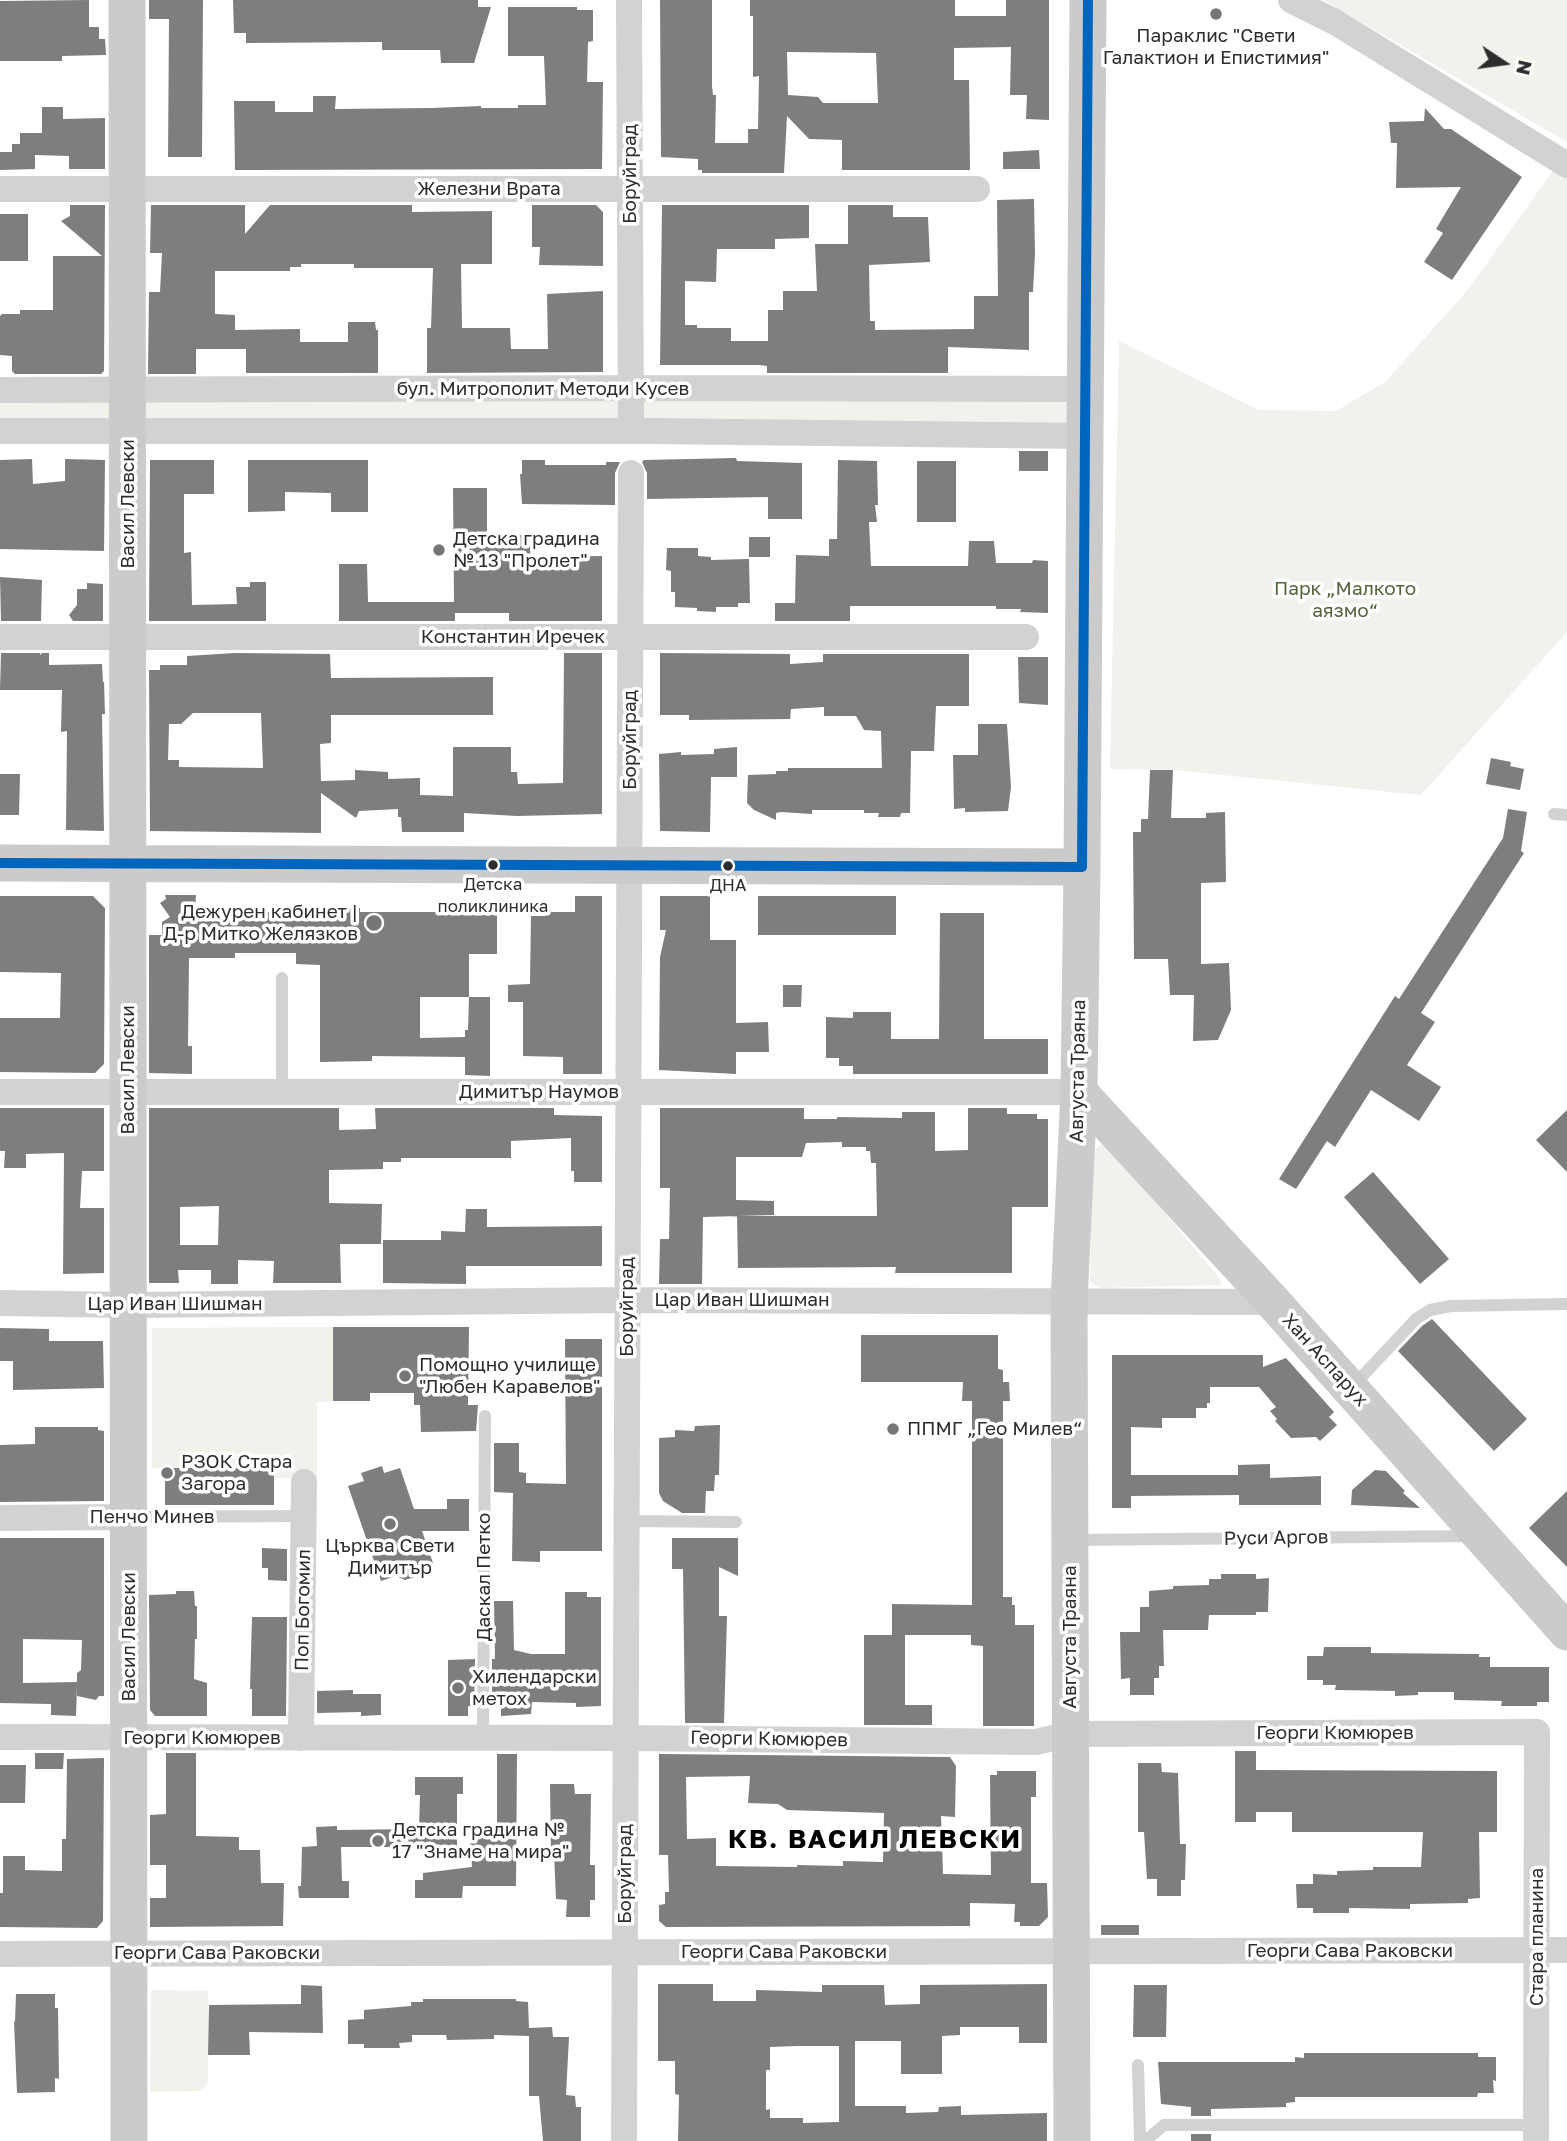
<!DOCTYPE html>
<meta charset="utf-8">
<style>
body{margin:0}
#map{position:relative;width:1567px;height:2141px;overflow:hidden;background:#fff;font-family:"Golos Text",sans-serif}
canvas{display:block}
.north{position:absolute;left:1469px;top:28px;width:70px;height:70px;-webkit-text-stroke:5px #fff;paint-order:stroke;rotate:103deg;font-size:19px;font-weight:700;line-height:28px;text-align:center;color:#2d2d2d}
.north::after{content:'';display:block;margin:auto;width:24px;height:32px;background:#2d2d2d;clip-path:polygon(50% 0,100% 100%,50% 72%,0 100%)}
</style>
<div id="map">
<canvas width="1567" height="2141"></canvas>
<div class="north">N</div>
</div>
<script>
const ctx = document.querySelector('canvas').getContext('2d');
ctx.lineJoin = 'round';
function fill(path, color) { ctx.fillStyle = color; ctx.fill(path, 'evenodd'); }
const shape = rows => new Path2D(rows.map(r => 'M' + r).join(''));
function strokePath(path, color, width, dash) { ctx.strokeStyle = color; ctx.lineWidth = width; ctx.lineCap = dash ? 'butt' : 'round'; ctx.setLineDash(dash || []); ctx.stroke(path); }
function write(font, color, halo, rows, align = 'center') {
  ctx.font = font + ' "Golos Text",sans-serif'; ctx.lineWidth = 7; ctx.setLineDash([]); ctx.textBaseline = 'middle'; ctx.strokeStyle = halo; ctx.fillStyle = color; for (const [text, x, y, turn = 0] of rows) {
    ctx.save(); ctx.translate(x, y); ctx.rotate((+turn || 0) * Math.PI / 180); ctx.textAlign = isNaN(turn) ? turn : align; if (halo) ctx.strokeText(text, 0, 0); ctx.fillText(text, 0, 0); ctx.restore();
  }
}
fill(shape([
 [1323,0,1567,0,1567,142,1337,8],
 [1557,165,1567,172,1567,632,1421,795,1173,770,1110,769,1119,341,1259,410,1336,411,1385,382,1467,291],
 [1085,389,1085,436,0,431,0,391],
 [1105,1141,1220,1279,1221,1285,1100,1288,1090,1282,1092,1157,1095,1150],
 [333,1327,333,1401,317,1402,317,1478,275,1478,274,1468,152,1468,152,1328],
 [151,1990,208,1991,208,2081,206,2086,199,2091,150,2092]
]), '#f0f3eb');
fill(shape([
 [89,0,89,27,99,27,99,39,105,39,106,55,62,56,62,61,0,61,0,1],
 [149,0,203,0,202,157,168,157,169,19,149,19],
 [233,0,478,0,478,7,491,7,474,63,441,63,440,50,382,50,382,42,246,43,246,33,234,33],
 [660,0,712,0,712,86,713,95,716,95,715,143,748,143,748,129,758,129,759,76,753,77,753,16,750,16,750,0,955,0,955,16,1006,16,1006,0,1049,0,1049,120,1026,119,1027,95,1010,95,1011,47,954,48,954,80,969,80,970,170,842,170,842,140,809,139,787,116,784,173,702,173,702,170,698,170,698,159,661,157],
 [787,52,876,53,878,103,823,103,818,97,788,95],
 [508,7,577,7,577,10,593,10,593,41,588,42,587,82,603,82,602,169,235,170,234,101,275,101,275,112,313,112,313,96,336,96,335,109,432,108,481,106,481,108,518,108,518,105,546,105,544,56,508,56],
 [42,107,63,107,63,119,105,118,105,169,69,169,69,156,35,155,35,169,0,170,0,152,12,152,12,144,20,144,20,133,42,133],
 [1425,108,1444,129,1451,129,1522,177,1452,280,1424,262,1443,233,1436,229,1461,187,1396,188,1397,143,1391,143,1389,122,1424,121],
 [1039,150,1040,169,1003,169,1003,152],
 [1034,199,1035,254,1033,292,1029,292,1029,350,948,347,948,373,767,373,767,366,759,365,660,365,662,205,809,205,809,238,775,239,775,249,717,249,716,282,685,281,685,325,697,325,697,328,731,328,731,341,768,341,768,310,783,310,783,291,817,291,815,244,848,244,848,205,893,205,893,217,928,217,930,262,869,265,870,321,875,321,875,330,974,329,974,296,998,296,997,200],
 [70,205,105,205,104,371,101,374,15,374,12,371,12,356,0,355,0,316,2,314,20,314,20,310,53,310,53,256,102,256,61,221,70,216],
 [151,205,245,205,245,234,270,205,412,205,412,212,492,211,492,264,461,264,462,328,510,328,511,349,548,349,547,294,603,291,603,372,427,373,427,328,431,328,433,268,354,268,354,264,301,264,301,267,290,267,290,271,215,271,215,314,235,315,235,330,300,329,300,342,348,342,348,322,375,322,376,330,378,330,378,373,246,373,246,349,196,349,196,374,148,374,149,292,160,292,162,253,150,253],
 [532,205,596,205,603,212,603,266,539,265,540,247,532,247],
 [0,214,28,214,28,261,0,261],
 [1019,451,1048,451,1048,471,1019,471],
 [736,458,737,461,802,463,802,519,768,519,768,497,647,499,647,473,642,462,644,460],
 [32,459,33,484,65,481,65,459,105,460,104,551,0,549,0,460],
 [150,460,214,460,214,494,184,494,184,553,191,552,192,605,237,604,236,587,250,587,250,582,266,582,266,621,149,621],
 [248,460,368,460,368,512,331,512,331,493,285,492,285,511,248,512],
 [522,460,545,460,545,465,606,465,606,462,620,462,615,473,615,505,522,504,520,474,522,474],
 [838,460,877,461,878,505,875,505,877,522,869,522,871,566,968,566,969,541,994,541,996,563,1032,563,1033,560,1048,561,1048,613,1020,612,1021,609,996,609,996,606,850,606,850,621,775,621,775,603,795,603,796,555,829,556,829,539,837,539],
 [917,461,956,461,956,522,917,522],
 [453,488,487,488,487,536,531,535,530,557,602,556,602,621,509,621,509,613,455,613,455,621,339,621,339,564,367,564,368,602,454,602],
 [749,537,770,537,770,557,749,557],
 [667,548,698,548,698,556,711,557,711,560,749,559,750,603,738,603,738,607,716,607,716,612,697,611,697,608,675,607,675,592,671,592,671,571,666,570],
 [0,577,42,580,41,621,1,621],
 [87,583,103,584,103,621,73,621,69,615,77,605,77,589,87,589],
 [1,653,40,653,40,655,42,653,49,653,49,665,102,664,103,682,104,682,105,714,102,714,104,831,66,830,67,731,61,732,62,690,0,690],
 [235,653,330,654,331,678,493,677,493,715,331,715,331,743,320,744,321,781,355,780,355,770,388,772,388,779,420,778,420,795,453,796,453,747,511,747,511,772,517,772,518,784,563,783,564,653,602,653,602,814,517,816,464,813,464,832,402,832,401,817,398,817,398,809,359,811,356,818,321,793,321,833,150,831,149,670,160,670,160,665,187,665,187,656],
 [193,713,261,713,263,768,179,767,179,760,168,760,169,724,181,724],
 [660,653,790,654,790,664,823,662,823,654,969,654,969,706,936,706,934,751,911,751,910,813,901,813,900,817,878,817,879,813,864,813,864,810,812,810,812,814,781,812,776,813,776,820,754,810,747,803,748,775,776,774,776,771,788,771,788,768,882,768,881,731,864,730,856,716,824,716,824,707,791,709,790,719,689,720,689,715,660,715],
 [1018,657,1048,657,1048,705,1019,703],
 [978,724,1007,724,1011,787,1008,811,965,812,965,808,954,809,953,755,978,755],
 [737,747,737,777,711,777,710,832,660,831,659,754,681,752,681,755,714,754,714,749],
 [1491,758,1511,762,1510,766,1524,769,1520,790,1486,784],
 [1150,770,1173,770,1171,818,1206,818,1206,813,1225,812,1226,882,1201,883,1201,964,1229,963,1231,1010,1218,1040,1193,1041,1194,995,1170,995,1168,959,1134,959,1133,832,1141,832,1141,819,1148,819],
 [0,774,20,774,19,815,0,815],
 [1508,809,1527,812,1521,851,1524,853,1421,1013,1435,1022,1407,1065,1441,1087,1419,1121,1371,1090,1335,1147,1327,1141,1296,1189,1279,1179,1395,996,1399,999,1503,838],
 [165,895,196,895,195,912,342,912,342,908,360,908,360,912,497,912,497,954,469,954,469,997,490,997,490,1076,465,1075,465,1057,372,1056,372,1061,320,1062,320,965,296,964,296,953,235,953,235,958,189,958,188,1046,192,1046,192,1074,149,1073,149,935,162,935,162,922,170,917,160,903,166,899],
 [420,997,469,997,468,1030,465,1030,465,1037,420,1038],
 [0,896,93,896,105,908,104,1064,95,1073,0,1072,0,1018,60,1018,61,973,0,972],
 [575,896,602,896,602,1074,563,1074,563,1057,523,1056,523,1002,508,1002,508,985,530,984,531,916,545,916,546,912,575,912],
 [660,896,710,896,710,940,736,940,736,1023,768,1022,769,1052,736,1052,736,1074,659,1070,660,957,666,930,660,930],
 [758,896,896,896,896,935,758,935],
 [940,913,984,913,984,1039,1048,1039,1048,1074,853,1074,853,1066,839,1066,839,1058,826,1058,826,1017,853,1018,853,1012,891,1012,891,1039,939,1039],
 [783,985,802,985,801,1007,783,1007],
 [0,1108,104,1108,104,1171,82,1171,80,1208,104,1208,104,1273,63,1274,64,1153,26,1154,26,1168,4,1168,5,1151,0,1151],
 [149,1108,339,1108,339,1130,376,1129,375,1108,554,1108,554,1115,602,1116,602,1182,574,1182,574,1171,571,1171,571,1138,511,1141,511,1158,401,1158,401,1162,383,1162,383,1169,329,1170,329,1203,382,1204,381,1244,340,1244,341,1283,273,1283,274,1261,238,1260,238,1284,211,1284,211,1270,178,1270,179,1283,149,1283],
 [219,1206,218,1245,180,1245,180,1207],
 [660,1108,804,1108,804,1119,837,1119,837,1117,902,1118,902,1112,935,1112,935,1151,968,1150,968,1108,1007,1108,1007,1114,1037,1114,1037,1119,1048,1119,1048,1207,1012,1207,1012,1273,895,1273,896,1267,738,1268,737,1216,877,1216,876,1163,871,1163,870,1151,866,1151,866,1147,842,1147,842,1142,806,1143,802,1157,736,1157,736,1200,774,1201,774,1215,703,1217,702,1284,659,1284,660,1239,669,1239,670,1188,660,1188],
 [1567,1110,1567,1172,1536,1140],
 [1373,1172,1449,1259,1420,1284,1344,1197],
 [466,1209,487,1209,487,1227,602,1226,602,1266,466,1266,466,1284,383,1283,383,1240,441,1240,441,1231,465,1232],
 [1432,1319,1527,1419,1494,1451,1398,1351,1422,1326],
 [333,1327,469,1327,468,1405,478,1405,476,1431,421,1432,420,1405,414,1405,414,1393,370,1393,370,1401,333,1401],
 [0,1328,49,1329,49,1341,103,1341,104,1388,13,1390,13,1361,0,1361],
 [861,1335,998,1335,998,1369,1003,1370,1003,1382,1009,1382,1010,1401,1003,1401,1003,1597,1012,1597,1012,1605,1015,1605,1015,1625,1034,1625,1034,1726,983,1726,983,1646,971,1645,971,1635,905,1635,905,1705,932,1705,932,1725,864,1725,864,1635,892,1635,892,1604,972,1605,972,1401,962,1401,963,1382,861,1382],
 [565,1339,602,1339,602,1551,540,1551,540,1562,512,1561,513,1493,494,1492,494,1443,519,1443,519,1472,526,1473,526,1483,566,1484],
 [1112,1355,1263,1355,1263,1367,1286,1358,1334,1412,1329,1417,1337,1425,1320,1441,1316,1437,1291,1438,1275,1421,1277,1419,1270,1411,1276,1407,1259,1387,1210,1387,1210,1403,1207,1403,1207,1408,1196,1408,1196,1418,1162,1418,1162,1428,1131,1427,1131,1475,1238,1475,1238,1465,1270,1464,1270,1478,1321,1476,1321,1505,1239,1505,1239,1495,1131,1496,1131,1508,1112,1508],
 [720,1425,719,1475,715,1475,714,1491,706,1491,705,1513,682,1513,663,1501,659,1493,659,1438,675,1437,675,1430,694,1431,695,1426],
 [35,1427,98,1427,98,1430,104,1431,104,1501,0,1502,0,1445,35,1444],
 [382,1466,384,1473,400,1468,414,1509,447,1509,447,1499,469,1499,469,1531,422,1531,433,1563,418,1568,415,1577,405,1580,396,1576,381,1581,348,1486,364,1481,361,1473],
 [165,1468,274,1468,274,1505,165,1505],
 [1375,1470,1386,1471,1405,1491,1403,1493,1420,1508,1351,1505,1352,1490],
 [1567,1491,1567,1567,1529,1528],
 [0,1538,104,1538,104,1696,99,1696,96,1700,77,1696,77,1686,76,1716,51,1715,51,1704,0,1703],
 [23,1639,82,1640,81,1670,77,1673,77,1682,23,1683],
 [672,1538,738,1538,738,1576,719,1567,719,1616,727,1616,724,1723,685,1723,683,1569,672,1569],
 [262,1548,287,1549,287,1581,268,1580,268,1568,262,1568],
 [1221,1574,1256,1574,1256,1579,1269,1578,1268,1612,1256,1612,1256,1615,1209,1615,1208,1630,1163,1630,1164,1666,1159,1666,1159,1678,1154,1678,1154,1695,1130,1695,1130,1678,1121,1679,1120,1632,1140,1632,1140,1607,1149,1607,1149,1591,1173,1589,1173,1586,1209,1585,1209,1579,1221,1579],
 [176,1591,194,1591,195,1606,197,1606,197,1639,195,1639,194,1679,207,1683,207,1716,155,1716,150,1710,149,1595,176,1594],
 [565,1592,587,1592,587,1597,601,1597,601,1706,576,1707,576,1703,532,1702,531,1714,501,1716,501,1707,492,1707,492,1659,495,1659,494,1601,513,1601,514,1650,531,1654,565,1654],
 [252,1617,287,1617,286,1716,252,1716,252,1689,250,1689],
 [1324,1647,1371,1647,1371,1653,1479,1654,1479,1657,1490,1657,1490,1667,1549,1667,1549,1702,1537,1702,1537,1706,1501,1706,1502,1701,1454,1700,1454,1692,1418,1692,1418,1695,1395,1696,1395,1691,1335,1690,1336,1685,1323,1685,1323,1680,1307,1680,1307,1656,1323,1656],
 [475,1659,474,1707,468,1706,468,1716,448,1716,448,1660],
 [353,1690,353,1694,381,1694,381,1715,361,1716,361,1712,317,1713,317,1691],
 [1235,1751,1256,1751,1256,1770,1497,1771,1497,1832,1479,1832,1480,1898,1468,1899,1468,1903,1410,1904,1410,1909,1349,1908,1349,1913,1313,1913,1313,1908,1297,1908,1296,1884,1313,1884,1313,1874,1337,1875,1337,1871,1373,1870,1373,1867,1421,1867,1423,1832,1292,1832,1292,1812,1256,1812,1256,1822,1235,1822],
 [35,1753,64,1753,63,1769,35,1769],
 [166,1753,196,1753,196,1836,239,1837,239,1850,260,1850,261,1883,284,1883,283,1926,150,1927,150,1898,166,1898,166,1865,150,1865,150,1815,166,1814],
 [497,1754,517,1754,516,1886,463,1886,462,1898,415,1898,415,1880,423,1880,423,1873,472,1867,470,1836,497,1836],
 [659,1754,950,1757,956,1766,955,1817,941,1816,943,1874,991,1875,990,1775,997,1775,997,1771,1036,1771,1036,1797,1031,1797,1031,1883,1047,1883,1048,1917,1039,1926,1020,1926,1020,1922,1014,1922,1015,1904,970,1903,970,1926,666,1927,659,1921,659,1905,665,1904,665,1892,669,1892,668,1855,659,1855],
 [750,1776,748,1803,778,1804,787,1810,884,1813,883,1862,843,1861,843,1866,797,1865,797,1867,716,1866,716,1838,687,1839,686,1777],
 [104,1758,103,1921,97,1928,0,1927,0,1893,3,1893,3,1856,25,1856,25,1870,62,1871,62,1839,66,1839,67,1759],
 [1138,1763,1161,1763,1162,1772,1178,1773,1180,1844,1186,1844,1185,1880,1181,1880,1181,1896,1157,1896,1157,1879,1147,1879,1144,1832,1138,1832],
 [0,1765,26,1765,25,1803,0,1803],
 [415,1777,463,1777,463,1794,457,1794,457,1847,341,1847,342,1881,349,1881,349,1898,299,1898,298,1886,301,1886,302,1847,317,1846,316,1827,337,1826,337,1830,419,1829,420,1795,415,1795],
 [550,1784,574,1784,575,1794,591,1794,590,1865,595,1865,595,1900,590,1900,590,1917,566,1917,567,1900,556,1899,554,1853,551,1853],
 [1101,1925,1139,1925,1139,1935,1101,1935],
 [658,1984,713,1984,713,2001,756,2001,756,1990,822,1992,822,1985,884,1985,885,2005,920,2004,920,1985,1047,1984,1047,2043,1019,2043,1019,2027,960,2027,960,2035,942,2036,942,2074,901,2074,901,2041,855,2041,855,2106,906,2106,906,2113,938,2112,939,2107,961,2106,961,2115,1047,2113,1047,2141,678,2141,679,2095,675,2094,675,2061,658,2061],
 [798,2046,839,2046,839,2122,803,2123,803,2118,770,2118,770,2109,766,2110,766,2070,770,2070,770,2047],
 [301,1985,322,1986,323,2033,249,2032,250,2055,208,2055,209,2005,301,2004],
 [1134,1985,1167,1985,1166,2037,1133,2037],
 [16,1994,55,1994,55,2008,58,2008,59,2079,55,2078,55,2092,17,2093,14,2021,15,2022],
 [423,1999,516,1999,516,2001,528,2002,529,2028,552,2027,553,2037,569,2037,566,2095,575,2096,576,2107,581,2107,581,2141,543,2141,539,2096,529,2096,529,2036,494,2035,494,2039,447,2040,446,2035,412,2035,412,2042,399,2043,400,2048,364,2048,364,2044,348,2044,348,2020,364,2019,364,2010,411,2006,411,2002,423,2002],
 [1304,2053,1478,2053,1478,2057,1496,2057,1496,2081,1493,2080,1494,2093,1478,2093,1477,2097,1295,2097,1295,2102,1286,2103,1286,2107,1211,2109,1211,2116,1191,2116,1191,2107,1161,2104,1158,2062,1295,2062,1295,2057,1304,2058],
 [1191,2134,1211,2134,1211,2141,1191,2141]
]), '#7e7e7e');
strokePath(shape([
 [1554,814,1567,815],
 [282,978,282,1092],
 [1353,1386,1416,1319,1430,1310,1451,1306,1567,1304],
 [132,1517,304,1516],
 [626,1521,736,1522],
 [1074,1540,1472,1536],
 [483,1738,485,1416],
 [1138,2065,1140,2141],
 [1145,2141,1164,2125,1536,2125]
]), '#d2d2d2', 12);
strokePath(shape([
 [629,0,631,431],
 [1291,0,1335,22,1567,165],
 [0,189,977,189],
 [0,390,631,388,1085,389],
 [0,431,650,431,1085,436],
 [0,637,1026,637],
 [0,1092,1079,1092],
 [0,1303,128,1305,627,1300,1273,1302],
 [0,1518,129,1517],
 [0,1737,625,1738,1036,1742,1071,1734,1537,1732,1536,2141],
 [301,1738,304,1482],
 [0,1954,1567,1950],
 [624,2141,631,473]
]), '#d2d2d2', 26);
strokePath(shape([
 [127,0,129,2141],
 [0,863,1082,867],
 [1079,1092,1273,1302,1567,1632],
 [1072,2141,1069,1301,1079,1092,1082,867,1088,0]
]), '#cbcbcb', 37);
strokePath(shape([
 [0,863,1082,867],
 [1082,867,1088,0]
]), '#0065bd', 10);
for (const [x, y, r, color] of [
 [1216,14,7,"#767676"],
 [439,550,7,"#767676"],
 [493,865,6,"#2d2d2d"],
 [728,866,6,"#2d2d2d"],
 [374,923,9,"#767676"],
 [405,1376,7,"#767676"],
 [893,1429,7,"#767676"],
 [167,1473,7,"#767676"],
 [390,1524,7,"#767676"],
 [458,1688,7,"#767676"],
 [378,1841,7,"#767676"]
]) { const dot = new Path2D(); dot.arc(x, y, r, 0, 2 * Math.PI); ctx.fillStyle = color; ctx.fill(dot); strokePath(dot, '#fff', 2.5); }
write('17px', '#2d2d2d', '#fff', [
 ["Детска",493,885],
 ["поликлиника",493,907],
 ["ДНА",728,886]
]);
write('19px', '#2d2d2d', '#fff', [
 ["Параклис \"Свети",1216,36,"center"],
 ["Галактион и Епистимия\"",1216,58,"center"],
 ["Детска градина",453,539],
 ["№ 13 \"Пролет\"",453,561],
 ["Дежурен кабинет |",358,912,"right"],
 ["Д-р Митко Желязков",358,934,"right"],
 ["Помощно училище",419,1365],
 ["\"Любен Каравелов\"",419,1387],
 ["ППМГ „Гео Милев“",907,1429],
 ["РЗОК Стара",181,1462],
 ["Загора",181,1484],
 ["Църква Свети",390,1546,"center"],
 ["Димитър",390,1568,"center"],
 ["Хилендарски",472,1677],
 ["метох",472,1699],
 ["Детска градина №",392,1830],
 ["17 \"Знаме на мира\"",392,1852]
], 'left');
write('19px', '#2d2d2d', '#fff', [
 ["Боруйград",630,174,-90],
 ["Железни Врата",489,189],
 ["бул. Митрополит Методи Кусев",543,389],
 ["Васил Левски",128,504,-90],
 ["Константин Иречек",513,637],
 ["Боруйград",630,740,-90],
 ["Васил Левски",128,1070,-90],
 ["Августа Траяна",1078,1071,-89],
 ["Димитър Наумов",539,1092],
 ["Цар Иван Шишман",742,1300],
 ["Цар Иван Шишман",175,1304],
 ["Боруйград",627,1307,-90],
 ["Хан Аспарух",1325,1360,48],
 ["Пенчо Минев",152,1517],
 ["Руси Аргов",1276,1538,-1],
 ["Даскал Петко",484,1577,-90],
 ["Поп Богомил",303,1610,-89],
 ["Васил Левски",129,1637,-90],
 ["Августа Траяна",1070,1637,-90],
 ["Георги Кюмюрев",1335,1733],
 ["Георги Кюмюрев",202,1738],
 ["Георги Кюмюрев",769,1739,1],
 ["Боруйград",625,1874,-90],
 ["Стара планина",1537,1937,-90],
 ["Георги Сава Раковски",1350,1951],
 ["Георги Сава Раковски",784,1952],
 ["Георги Сава Раковски",217,1953]
]);
write('19px', '#51663c', '#fff', [
 ["Парк „Малкото",1345,589],
 ["аязмо“",1345,611]
]);
ctx.letterSpacing = '2px';
write('bold 26px', '#000', '#fff', [
 ["КВ. ВАСИЛ ЛЕВСКИ",875,1840]
]);
ctx.letterSpacing = '0px';
</script>
